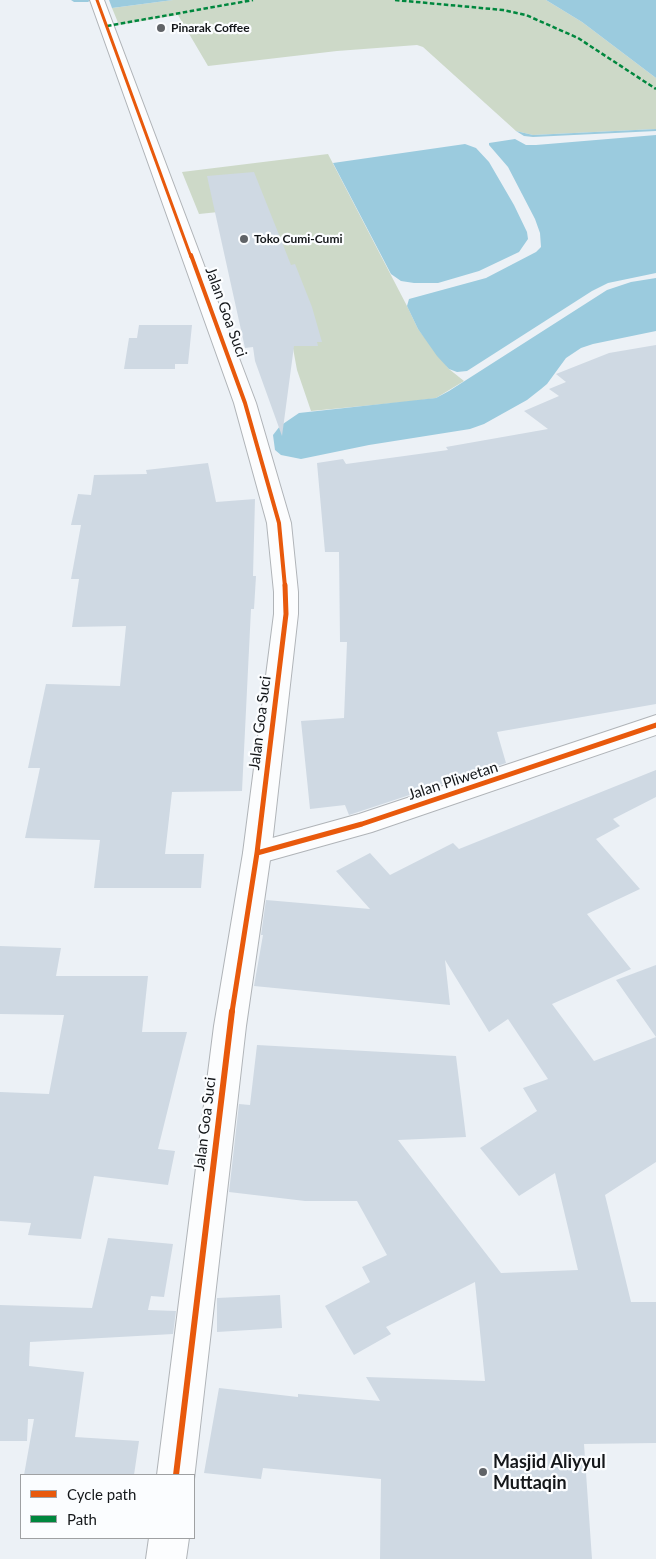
<!DOCTYPE html>
<style>
body{margin:0}
#map{position:relative;width:656px;height:1559px;overflow:hidden;background:#ecf1f6;font-family:Lato,sans-serif}
canvas{display:block}
.legend{position:absolute;left:20px;top:1474px;width:175px;height:65px;box-sizing:border-box;background:#fbfdff;border:1px solid #9fa1a3;margin:0;padding:6px 9px;list-style:none;font-size:15px;color:#14171a}
.legend li{display:flex;align-items:center;gap:10px;height:25px}
.legend b{width:25px;border:1px solid #9fa1a3}
</style>
<div id="map">
<canvas width="656" height="1559"></canvas>
<ul class="legend">
<li><b style="height:6px;background:#e8590c"></b>Cycle path</li>
<li><b style="height:6px;background:#00873e"></b>Path</li>
</ul>
</div>
<script>
const ctx = document.querySelector('canvas').getContext('2d');
ctx.lineJoin = 'round';
function fill(path, color) { ctx.fillStyle = color; ctx.fill(path, 'evenodd'); }
const shape = rows => new Path2D(rows.map(r => 'M' + r).join(''));
function strokePath(path, color, width, dash) { ctx.strokeStyle = color; ctx.lineWidth = width; ctx.lineCap = dash ? 'butt' : 'round'; ctx.setLineDash(dash || []); ctx.stroke(path); }
function write(font, color, halo, rows, align = 'center') {
  ctx.font = font + ' Lato,sans-serif'; ctx.lineWidth = 4.5; ctx.setLineDash([]); ctx.textBaseline = 'middle'; ctx.strokeStyle = halo; ctx.fillStyle = color; for (const [text, x, y, turn = 0] of rows) {
    ctx.save(); ctx.translate(x, y); ctx.rotate((+turn || 0) * Math.PI / 180); ctx.textAlign = isNaN(turn) ? turn : align; if (halo) ctx.strokeText(text, 0, 0); ctx.fillText(text, 0, 0); ctx.restore();
  }
}
fill(shape([
 [173,0,546,0,582,22,656,78,656,129,533,135,516,131,423,47,417,45,337,51,208,66,178,15,119,25,112,8],
 [328,154,407,306,418,329,449,369,464,381,436,398,415,401,311,411,297,370,267,207,199,214,182,172]
]), '#cdd9c8');
fill(shape([
 [109,0,173,0,112,8],
 [546,0,656,0,656,78,582,22],
 [656,129,656,131,533,137,524,136,516,131,533,135],
 [656,135,656,273,608,283,592,291,467,371,457,372,449,369,437,356,418,329,407,306,409,299,486,278,536,252,541,247,540,233,535,219,508,167,489,145,489,143,515,139,526,145,536,145],
 [465,144,476,148,489,162,514,205,527,232,528,239,519,252,479,271,438,283,414,283,401,281,391,274,333,163],
 [656,278,656,331,593,344,581,348,566,358,547,384,541,389,527,400,484,424,470,429,369,445,301,459,281,455,275,450,273,435,280,426,299,413,436,398,449,391,607,290,631,282]
]), '#9bcbde');
fill(shape([
 [71,0,91,0,88,2,74,2,71,0]
]), '#9bcbde');
fill(shape([
 [254,172,291,265,295,264,312,307,322,342,317,342,318,346,294,346,282,436,255,361,253,347,245,348,207,176],
 [139,325,192,325,188,364,175,364,175,369,124,369,129,338,137,338],
 [656,345,656,704,497,732,506,763,476,773,448,776,452,781,349,815,345,805,310,809,301,721,344,718,347,642,340,642,339,552,325,552,317,463,343,459,346,464,448,450,446,447,548,429,524,411,559,396,549,389,566,382,556,374,609,353],
 [208,463,216,502,255,499,253,576,256,576,254,609,251,609,242,791,172,792,165,854,204,854,201,888,94,888,100,840,25,838,40,768,28,768,46,684,120,686,126,626,72,627,79,579,71,579,81,525,71,525,78,494,91,495,94,475,147,474,146,470],
 [656,770,656,797,613,819,620,826,596,839,640,889,587,914,631,969,552,1004,594,1061,656,1037,616,980,656,965,656,1162,605,1195,631,1302,656,1302,656,1443,584,1444,592,1559,380,1559,381,1479,263,1468,261,1479,204,1473,219,1388,298,1397,298,1394,380,1401,366,1377,485,1381,475,1282,386,1327,391,1334,354,1355,325,1306,370,1282,362,1267,387,1255,357,1201,305,1201,229,1192,239,1104,250,1105,257,1045,456,1056,466,1137,398,1140,501,1273,578,1270,555,1173,519,1196,480,1148,537,1111,523,1088,548,1079,508,1019,489,1032,445,960,450,1005,254,986,263,935,261,935,266,900,370,909,336,871,370,853,390,875,453,843,459,849],
 [0,946,61,948,56,976,148,976,142,1032,187,1032,158,1149,175,1151,168,1185,94,1176,81,1239,28,1235,31,1223,0,1221,0,1092,49,1094,64,1015,0,1014],
 [108,1238,173,1244,164,1297,151,1296,148,1310,176,1311,173,1334,30,1342,29,1366,84,1372,75,1437,139,1441,134,1475,24,1475,34,1419,28,1419,27,1441,0,1441,0,1305,92,1308],
 [280,1295,282,1328,217,1332,217,1298]
]), '#cfd9e3');
const minor = shape([
 [656,715,656,735,372,832,257,864,247,861,243,853,247,845,359,814,656,715]
]);
const tertiary = shape([
 [90,0,104,0,256,403,291,523,298,592,298,614,271,853,246,1026,194,1479,194,1475,157,1475,214,1026,243,853,274,614,274,592,267,523,234,403,90,0],
 [149,1538,189,1538,186,1559,146,1559,149,1538]
]);
strokePath(minor, '#b0b4b8', 2);
strokePath(tertiary, '#b0b4b8', 2);
fill(minor, '#fcfdfe');
fill(tertiary, '#fcfdfe');
strokePath(shape([
 [395,0,503,10,526,15,578,38,656,89],
 [107,26,253,0]
]), '#00873e', 2.5, [4.5, 2.5]);
strokePath(shape([
 [97,0,191,257]
]), '#e8590c', 3);
strokePath(shape([
 [191,255,245,403,279,523,285,587]
]), '#e8590c', 4);
strokePath(shape([
 [257,853,362,824,656,725],
 [232,1012,257,853,286,614,285,585]
]), '#e8590c', 5);
strokePath(shape([
 [176,1475,232,1011]
]), '#e8590c', 6);
for (const [x, y, r, color] of [
 [161,28,5,"#606367"],
 [244,239,5,"#606367"],
 [483,1472,5,"#606367"]
]) { const dot = new Path2D(); dot.arc(x, y, r, 0, 2 * Math.PI); ctx.fillStyle = color; ctx.fill(dot); strokePath(dot, '#fbfdff', 2); }
write('bold 12px', '#14171a', '#fbfdff', [
 ["Pinarak Coffee",171,28],
 ["Toko Cumi-Cumi",254,239]
], 'left');
write('15px', '#14171a', '#fbfdff', [
 ["Jalan Goa Suci",226,312,70],
 ["Jalan Goa Suci",260,723,-83],
 ["Jalan Pliwetan",453,781,-18],
 ["Jalan Goa Suci",205,1124,-83]
]);
write('bold 18px', '#14171a', '#fbfdff', [
 ["Masjid Aliyyul",493,1462],
 ["Muttaqin",493,1483]
], 'left');
</script>
